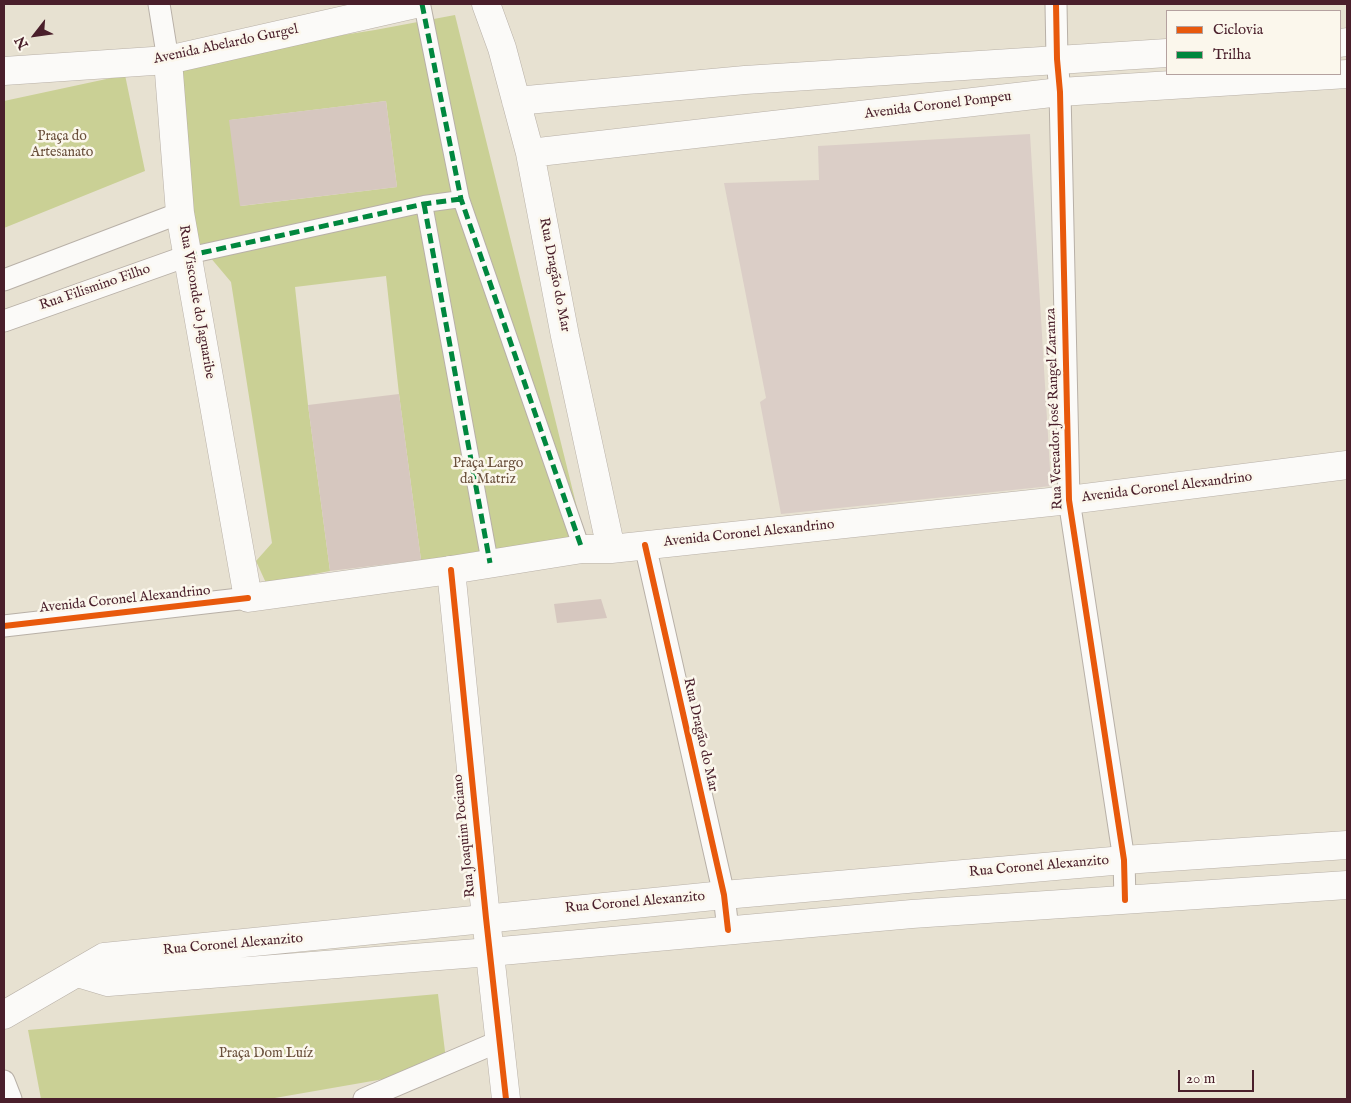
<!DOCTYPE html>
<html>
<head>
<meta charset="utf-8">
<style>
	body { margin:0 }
	#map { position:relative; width:1351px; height:1103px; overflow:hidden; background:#e7e1d1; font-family:"IM FELL English",serif }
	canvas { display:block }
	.frame { position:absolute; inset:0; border:5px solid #4a1f2b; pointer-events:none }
	.legend { position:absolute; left:1166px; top:10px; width:175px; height:65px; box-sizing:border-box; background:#fbf7ec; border:1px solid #b4a19f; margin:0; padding:6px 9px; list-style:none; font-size:15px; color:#4a1f2b }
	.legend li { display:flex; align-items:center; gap:10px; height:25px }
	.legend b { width:25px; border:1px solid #b4a19f }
	.north { position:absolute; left:10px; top:10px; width:50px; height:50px; -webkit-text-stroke:4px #fbf7ec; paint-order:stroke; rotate:240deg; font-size:14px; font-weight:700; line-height:20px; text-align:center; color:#4a1f2b }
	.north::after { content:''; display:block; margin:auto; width:18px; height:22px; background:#4a1f2b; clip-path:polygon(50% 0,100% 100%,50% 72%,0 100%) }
	.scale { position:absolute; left:1178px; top:1070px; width:76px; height:22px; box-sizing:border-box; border:2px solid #4a1f2b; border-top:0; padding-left:6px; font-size:15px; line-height:18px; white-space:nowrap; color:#4a1f2b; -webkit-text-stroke:4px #fbf7ec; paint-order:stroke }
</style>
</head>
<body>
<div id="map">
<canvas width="1351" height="1103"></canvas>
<div class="frame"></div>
<ul class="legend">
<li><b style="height:6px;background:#e8590c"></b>Ciclovia</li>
<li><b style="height:6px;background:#00873e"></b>Trilha</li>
</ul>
<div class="north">N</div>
<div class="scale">20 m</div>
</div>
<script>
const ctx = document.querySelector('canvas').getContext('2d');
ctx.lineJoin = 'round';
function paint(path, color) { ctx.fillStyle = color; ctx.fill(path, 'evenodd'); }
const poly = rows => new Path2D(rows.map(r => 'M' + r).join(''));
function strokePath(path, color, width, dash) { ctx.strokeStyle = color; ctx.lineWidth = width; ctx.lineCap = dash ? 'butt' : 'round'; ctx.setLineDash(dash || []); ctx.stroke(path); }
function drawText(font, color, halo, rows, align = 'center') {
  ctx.font = font + ' "IM FELL English",serif'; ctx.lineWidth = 5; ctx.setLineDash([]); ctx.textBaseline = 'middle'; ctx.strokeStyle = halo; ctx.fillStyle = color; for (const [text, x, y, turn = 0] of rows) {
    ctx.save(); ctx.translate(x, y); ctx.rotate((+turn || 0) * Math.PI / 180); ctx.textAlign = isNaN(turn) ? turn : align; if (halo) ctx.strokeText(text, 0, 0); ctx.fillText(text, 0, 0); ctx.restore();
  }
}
const industrial = poly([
	[1030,134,1051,486,781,514,760,402,766,398,724,183,819,180,818,146]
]);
const green = poly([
	[455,15,585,540,421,560,399,394,386,276,295,287,308,405,330,571,266,583,256,561,272,543,231,282,199,244,174,86,190,59,375,30],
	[386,101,397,187,241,206,230,120],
	[125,75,145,171,4,228,4,101],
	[438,994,447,1068,269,1099,41,1099,28,1030]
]);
const building = poly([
	[386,101,397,187,240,206,229,120],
	[399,394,421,560,330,571,308,405],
	[601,599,607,618,557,623,554,604]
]);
const pedestrian = poly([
	[422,4,461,199,582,549],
	[424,204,490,563],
	[187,256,424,204,461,199]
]);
const minor = poly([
	[159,4,168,60],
	[1056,4,1057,59,1060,92,1069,500,1124,860,1125,900],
	[4,280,180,213],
	[4,321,187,256],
	[645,545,724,895,728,930],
	[4,626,248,598],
	[4,1081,11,1099],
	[364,1099,500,1041]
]);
const tertiary = poly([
	[4,71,168,60],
	[451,570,486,918,506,1099]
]);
const secondary = poly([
	[415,4,168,60,180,213,248,598,451,570,582,549,611,549,1069,500,1347,465],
	[486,4,502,48,530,153,565,336,611,549],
	[1340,43,1347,42],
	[516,101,745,80,1167,53],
	[530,153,1060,92,1347,74],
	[78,973,108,982,490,952,912,914,1347,885],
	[4,1015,104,957,724,895,1124,860,1347,845]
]);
const quiet = poly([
	[422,4,461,199,582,549],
	[424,204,490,563],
	[187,256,424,204,461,199]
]);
const cycleway = poly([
	[1056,4,1057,59,1060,92,1069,500,1124,860,1125,900],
	[645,545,724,895,728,930],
	[451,570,486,918,506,1099],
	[4,626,248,598]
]);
const streetNames = [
	["Avenida Abelardo Gurgel",226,45,-12],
	["Avenida Coronel Pompeu",938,106,-7],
	["Rua Dragão do Mar",554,275,79],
	["Rua Filismino Filho",95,288,-19],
	["Rua Visconde do Jaguaribe",196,302,80],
	["Rua Vereador José Rangel Zaranza",1055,409,-92],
	["Avenida Coronel Alexandrino",1167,488,-7],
	["Avenida Coronel Alexandrino",749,534,-6],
	["Avenida Coronel Alexandrino",125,600,-6],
	["Rua Dragão do Mar",700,735,77],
	["Rua Joaquim Pociano",465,836,-96],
	["Rua Coronel Alexanzito",1039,867,-5],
	["Rua Coronel Alexanzito",635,903,-5],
	["Rua Coronel Alexanzito",233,945,-5]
];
const parkNames = [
	["Praça do",62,137],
	["Artesanato",62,153],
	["Praça Largo",488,464],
	["da Matriz",488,480],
	["Praça Dom Luíz",266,1054]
];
paint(industrial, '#dbcec7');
paint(green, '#cad095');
paint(building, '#d6c7bf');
strokePath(pedestrian, '#b8b0a7', 18);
strokePath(minor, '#b8b0a7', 23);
strokePath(tertiary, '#b8b0a7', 29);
strokePath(secondary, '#b8b0a7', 29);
strokePath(pedestrian, '#fbfaf8', 16);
strokePath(minor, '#fbfaf8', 21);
strokePath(tertiary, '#fbfaf8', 28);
strokePath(secondary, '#fbfaf8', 28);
strokePath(quiet, '#00873e', 5, [10, 5]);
strokePath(cycleway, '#e8590c', 6);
drawText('14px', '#4a1f2b', '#fbf7ec', streetNames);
drawText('14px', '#6a503c', '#fbf7ec', parkNames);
</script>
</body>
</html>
